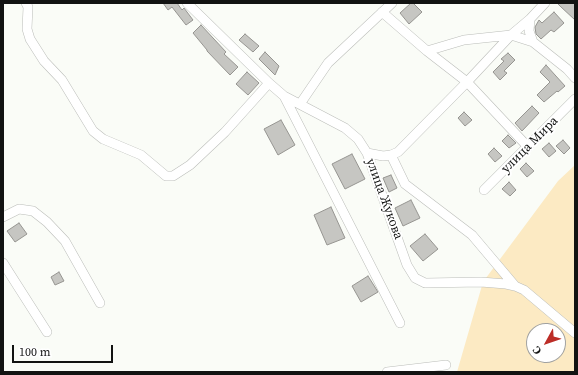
<!DOCTYPE html>
<html>
<head>
<meta charset="utf-8">
<style>
	body { margin:0 }
	#map { position:relative; width:578px; height:375px; overflow:hidden; background:#fafcf7; font-family:"Source Serif 4",serif }
	canvas { display:block }
	.frame { position:absolute; inset:0; border:4px solid #121312; pointer-events:none }
	.north { position:absolute; left:526px; top:323px; width:40px; height:40px; box-sizing:border-box; background:#fff; border:1px solid #a0a1a0; border-radius:50%; rotate:230deg; font-size:11px; font-weight:700; line-height:16px; text-align:center; color:#121312 }
	.north::after { content:''; display:block; margin:auto; width:14px; height:18px; background:#bc2d27; clip-path:polygon(50% 0,100% 100%,50% 72%,0 100%) }
	.scale { position:absolute; left:12px; top:345px; width:101px; height:18px; box-sizing:border-box; border:2px solid #121312; border-top:0; padding-left:5px; font-size:12px; line-height:14px; white-space:nowrap; color:#121312; -webkit-text-stroke:3px #fff; paint-order:stroke }
</style>
</head>
<body>
<div id="map">
<canvas width="578" height="375"></canvas>
<div class="frame"></div>
<div class="north">С</div>
<div class="scale">100 m</div>
</div>
<script>
const ctx = document.querySelector('canvas').getContext('2d');
ctx.lineJoin = 'round';
function paint(path, color) { ctx.fillStyle = color; ctx.fill(path, 'evenodd'); }
const poly = rows => new Path2D(rows.map(r => 'M' + r).join(''));
function strokePath(path, color, width, dash) { ctx.strokeStyle = color; ctx.lineWidth = width; ctx.lineCap = dash ? 'butt' : 'round'; ctx.setLineDash(dash || []); ctx.stroke(path); }
function drawText(font, color, halo, rows, align = 'center') {
  ctx.font = font + ' "Source Serif 4",serif'; ctx.lineWidth = 4; ctx.setLineDash([]); ctx.textBaseline = 'middle'; ctx.strokeStyle = halo; ctx.fillStyle = color; for (const [text, x, y, turn = 0] of rows) {
    ctx.save(); ctx.translate(x, y); ctx.rotate((+turn || 0) * Math.PI / 180); ctx.textAlign = isNaN(turn) ? turn : align; if (halo) ctx.strokeText(text, 0, 0); ctx.fillText(text, 0, 0); ctx.restore();
  }
}
const green = poly([
	[575,165,575,372,457,372,483,282,558,181],
	[534,331,558,331,558,355,534,355]
]);
const building = poly([
	[163,3,177,3,182,10,184,8,193,20,186,25,172,7,168,10,163,3],
	[411,3,413,3,422,12,409,24,400,13,411,3],
	[557,3,575,3,575,20,560,6,557,3],
	[554,12,564,23,554,32,551,30,541,39,536,34,535,27,539,20,542,23,554,12],
	[201,25,226,52,224,54,238,67,230,75,207,51,207,50,193,33,201,25],
	[245,34,259,46,253,52,239,40,245,34],
	[265,52,279,66,275,75,259,59,265,52],
	[508,53,515,60,504,71,507,73,500,80,493,72,504,61,501,59,508,53],
	[546,65,565,86,558,92,557,91,544,102,537,95,550,82,540,72,546,65],
	[247,72,259,83,248,95,236,84,247,72],
	[532,106,539,113,522,131,515,123,532,106],
	[464,112,472,120,465,126,458,118,464,112],
	[281,120,295,145,278,155,264,129,281,120],
	[508,135,516,143,509,148,502,141,508,135],
	[563,140,570,148,564,154,556,146,563,140],
	[549,143,556,151,549,157,542,149,549,143],
	[494,148,502,156,495,162,488,154,494,148],
	[352,154,365,179,345,189,332,164,352,154],
	[526,163,534,171,527,177,520,169,526,163],
	[391,175,397,188,389,192,383,178,391,175],
	[509,182,516,190,510,196,502,189,509,182],
	[411,200,420,218,403,226,395,208,411,200],
	[331,207,345,238,327,245,314,215,331,207],
	[19,223,27,234,15,242,7,231,19,223],
	[425,234,438,249,423,261,410,246,425,234],
	[59,272,64,281,55,285,51,277,59,272],
	[368,276,378,292,361,302,352,286,368,276]
]);
const minor = poly([
	[26,3,28,7,27,29,30,39,44,61,62,80,93,131,103,139,141,155,166,176,173,176,190,165,225,132,269,83],
	[187,3,269,83,284,96,345,128,358,139,367,153,407,265,415,278,425,283,481,282,506,284,515,286,524,290,575,333],
	[382,12,427,51,467,82,528,147],
	[530,19,529,31,533,42],
	[427,51,464,40,511,35,530,19,545,3],
	[284,96,400,323],
	[300,104,328,63,392,3],
	[367,153,383,156,391,155,398,152,467,82,511,35,533,42,567,69,575,78],
	[391,155,405,184,472,235,515,286],
	[484,190,575,99],
	[3,217,19,209,33,211,47,222,65,241,100,303],
	[3,263,47,332],
	[387,372,446,365]
]);
const streetNames = [
	["улица Мира",530,145,-45],
	["улица Жукова",384,199,70]
];
paint(green, '#fceac3');
paint(building, '#c6c6c2');
strokePath(building, '#969591', 1);
strokePath(minor, '#bbbdb9', 10);
strokePath(minor, '#fff', 9);
drawText('13px', '#121312', '#fff', streetNames);
</script>
</body>
</html>
